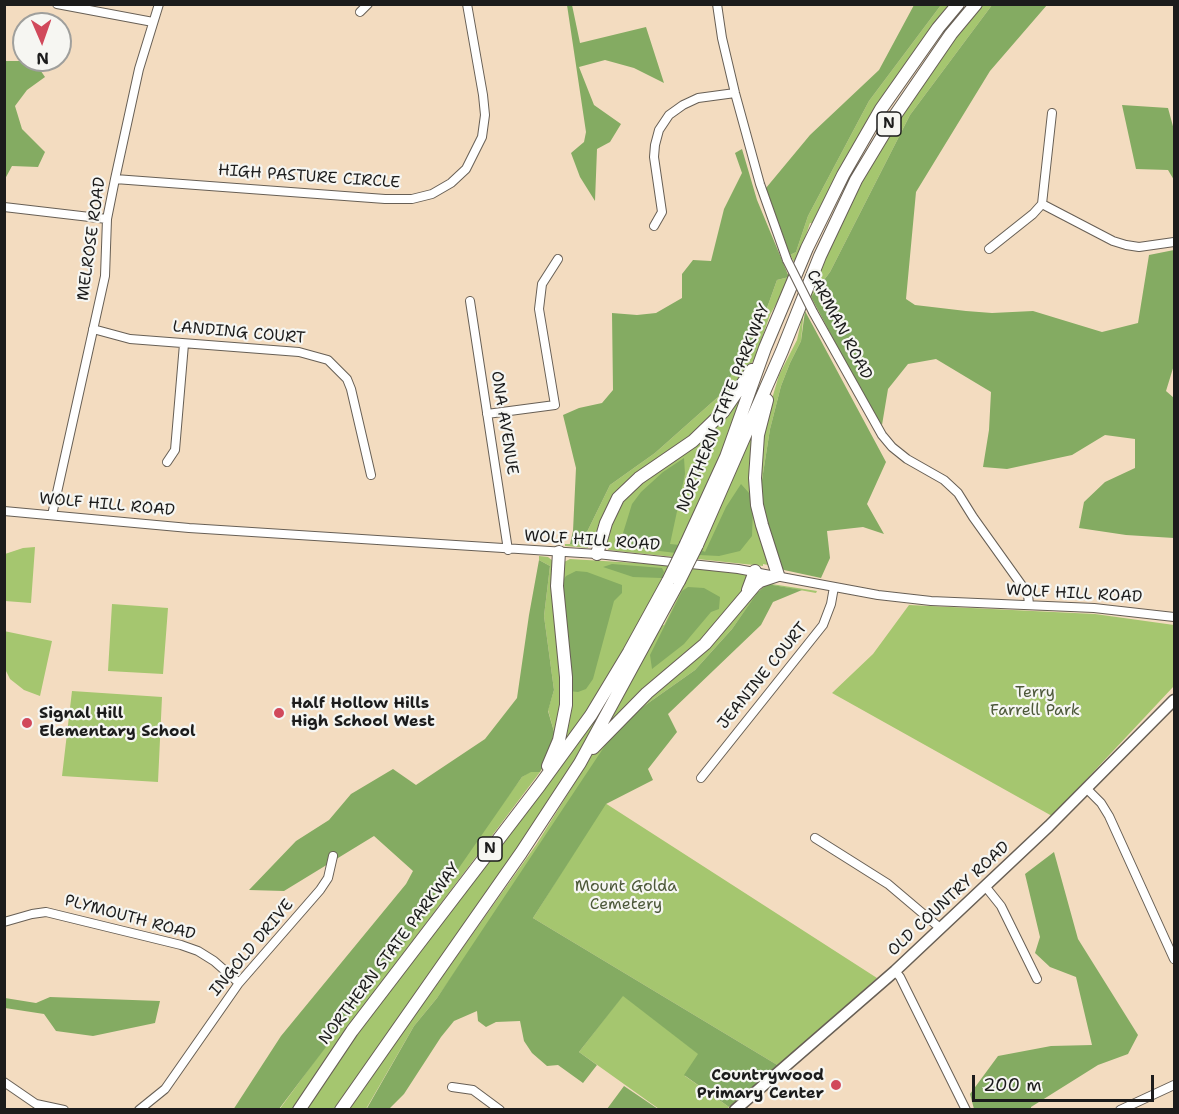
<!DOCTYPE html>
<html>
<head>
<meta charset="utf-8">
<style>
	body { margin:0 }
	#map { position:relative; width:1179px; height:1114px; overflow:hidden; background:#f3dcc0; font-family:"Shantell Sans",sans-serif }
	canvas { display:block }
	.frame { position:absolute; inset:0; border:6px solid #1c1c1c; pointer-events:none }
	.north { position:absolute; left:12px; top:12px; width:60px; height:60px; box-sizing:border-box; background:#f6f6f2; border:2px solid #9f9f9c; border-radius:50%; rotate:178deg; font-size:16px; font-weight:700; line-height:24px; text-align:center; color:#1c1c1c }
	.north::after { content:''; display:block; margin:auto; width:21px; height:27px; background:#d1495b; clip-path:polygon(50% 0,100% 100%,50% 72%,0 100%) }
	.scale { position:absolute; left:972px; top:1075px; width:182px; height:27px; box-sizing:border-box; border:3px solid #1c1c1c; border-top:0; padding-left:8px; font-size:18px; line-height:21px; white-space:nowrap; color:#1c1c1c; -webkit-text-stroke:4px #f6f6f2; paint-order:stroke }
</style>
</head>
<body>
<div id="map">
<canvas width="1179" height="1114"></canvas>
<div class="frame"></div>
<div class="north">N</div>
<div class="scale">200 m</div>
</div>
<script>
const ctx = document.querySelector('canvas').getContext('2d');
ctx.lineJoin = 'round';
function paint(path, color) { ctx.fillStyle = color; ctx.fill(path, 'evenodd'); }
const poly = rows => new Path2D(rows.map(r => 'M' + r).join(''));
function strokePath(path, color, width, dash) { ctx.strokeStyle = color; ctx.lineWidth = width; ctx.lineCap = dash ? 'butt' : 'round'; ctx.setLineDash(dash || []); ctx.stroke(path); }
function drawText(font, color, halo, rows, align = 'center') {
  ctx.font = font + ' "Shantell Sans",sans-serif'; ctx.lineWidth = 4.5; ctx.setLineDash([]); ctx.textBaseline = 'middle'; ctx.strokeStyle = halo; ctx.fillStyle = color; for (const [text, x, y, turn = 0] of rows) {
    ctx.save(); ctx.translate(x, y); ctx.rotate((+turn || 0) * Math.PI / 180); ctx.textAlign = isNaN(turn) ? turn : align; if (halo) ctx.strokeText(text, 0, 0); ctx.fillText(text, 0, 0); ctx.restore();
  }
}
const green = poly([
	[941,5,953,5,815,224,810,223,796,265,790,255,796,252,808,216,869,101],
	[983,5,992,5,910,115,830,272,811,297,809,292,859,185,915,94,961,29],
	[789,277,790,279,770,315,755,358,729,397,694,435,616,493,604,512,594,544,592,542,588,545,588,548,565,546,565,544,578,544,586,534,610,485,655,453,718,397,758,333,777,280],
	[804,309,801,341,790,363,781,386,770,429,759,499,761,436,779,375,797,340],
	[746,388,706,492,674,557,608,550,609,547,605,544,607,530,627,493],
	[754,429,752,457,770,563,768,565,763,564,763,566,697,559],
	[35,547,31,603,5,601,5,554,23,548],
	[539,556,548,557,553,561,564,699,555,735,548,710,554,690,544,616,550,566,539,560],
	[570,559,671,565,618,664,558,756,564,732,559,587,564,562],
	[694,565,748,574,750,577,736,603,708,638,606,728,660,626,664,625],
	[765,583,817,591,816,593,767,584,761,588,732,629,695,670,637,711,437,998,414,1026,366,1109,347,1110,536,845,592,755,619,725],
	[112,604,168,608,163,674,108,671],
	[909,605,1095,614,1174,625,1174,686,1052,816,832,693,873,654],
	[4,631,52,641,40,696,24,690,10,679,5,669],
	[632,657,598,724,550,802,404,1013,334,1109,303,1110,346,1042,538,796,593,723],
	[72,691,162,697,158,782,62,776],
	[531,771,540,772,365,1004,294,1109,279,1110,522,777],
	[605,803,877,978,779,1066,533,918],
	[623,995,699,1054,685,1076,729,1107,726,1110,659,1109,579,1052]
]);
const forest = poly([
	[567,5,572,5,580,43,646,27,664,83,634,68,605,60,579,67,594,105,621,124,610,142,597,149,595,201,580,177,571,153,584,142,586,132],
	[914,5,941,5,869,101,808,216,796,252,790,255,766,188,810,135,879,70],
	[992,5,1047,5,990,71,916,192,906,299,915,305,966,311,992,313,1033,311,1102,332,1138,323,1149,255,1174,250,1174,365,1166,391,1174,398,1174,538,1126,535,1079,528,1084,502,1105,482,1135,468,1135,439,1105,435,1072,455,1007,469,983,467,989,430,991,392,936,359,908,364,888,389,882,425,870,408,811,297,830,272,910,115],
	[5,61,34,61,45,77,27,90,15,106,22,129,45,152,38,167,12,166,5,179],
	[1122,105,1168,108,1174,130,1174,180,1168,170,1136,169],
	[742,149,757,200,789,277,777,280,758,333,718,397,655,453,610,485,586,534,578,544,570,544,573,531,576,468,563,415,579,408,602,403,613,390,612,313,637,315,656,313,682,298,682,274,693,260,711,261,724,209,742,173,735,153],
	[805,311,886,462,867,504,884,534,863,527,827,531,830,558,821,578,784,570,779,566,759,499,770,429,781,386,790,363,801,341],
	[684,458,685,474,670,544,680,545,676,553,619,546,632,504,641,492,663,472],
	[741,484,749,493,753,507,752,536,740,551,719,556,699,555,701,550,705,552,726,507],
	[539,560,550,566,544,616,554,690,548,711,555,735,549,756,540,772,531,772,522,777,429,911,279,1109,233,1110,281,1036,406,884,413,871,374,836,284,891,249,890,296,841,329,820,351,794,393,769,416,785,485,739,517,698,529,615],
	[612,564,662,568,664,572,662,578,633,577,603,567],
	[576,571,587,572,622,585,622,593,614,601,593,679,586,689,578,692,569,691,559,587,566,576],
	[767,584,802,590,773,602,761,625,668,714,677,732,648,769,653,780,606,804,533,918,779,1066,729,1107,684,1075,698,1054,623,996,579,1052,597,1065,583,1083,558,1065,547,1066,532,1053,524,1041,520,1021,496,1022,486,1027,478,1021,477,1011,454,1021,441,1037,404,1094,389,1109,366,1110,414,1026,437,998,612,735,637,711,695,670,732,629,757,593],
	[688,587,704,588,720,597,719,609,711,612,684,644,652,669,650,655,682,591],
	[1054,852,1078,939,1138,1035,1128,1054,1098,1065,1031,1107,1031,1109,974,1109,970,1094,998,1056,1051,1046,1092,1045,1076,977,1050,967,1035,953,1040,937,1025,874],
	[50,997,160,1001,155,1023,93,1036,56,1031,44,1014,5,1008,5,998,36,1003],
	[624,1086,658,1109,607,1109]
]);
const minor = poly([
	[57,4,153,22],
	[717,4,722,38,735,93,760,184,787,260],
	[360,12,368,4],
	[115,179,385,199,412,199,432,194,451,183,466,169,482,137,485,115,483,95,467,4],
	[1042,204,1113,241,1126,245,1139,247,1174,242],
	[4,207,107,219],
	[654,226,662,212,654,157,655,145,659,130,669,115,683,105,698,98,735,93],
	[989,249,1033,214,1042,204,1052,113],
	[470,301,508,550],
	[813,312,882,435,892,447,907,459,944,480,958,493,973,517,1028,594,1029,605],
	[93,329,130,339,299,352,328,360,347,379,351,389,371,475],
	[487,414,555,405,539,309,542,284,558,259],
	[167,462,175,450,184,344],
	[4,511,189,528,597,554,738,569,878,595,931,601,1094,608,1174,617],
	[52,515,105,276,107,219,115,179,139,69,159,4],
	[701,778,823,625,831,604,834,587],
	[1087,789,1101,803,1109,816,1174,959],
	[815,838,888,884,940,928],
	[985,886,1001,906,1037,979],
	[4,922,32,914,46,912,181,945,198,951,214,961,239,983],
	[895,971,900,977,966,1110],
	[4,1082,36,1104,64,1110],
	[452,1087,473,1090,500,1110],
	[139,1110,165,1089,239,983,320,890,328,878,333,856],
	[1120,1110,1174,1085]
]);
const major = poly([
	[735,1110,895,971,1049,826,1174,700]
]);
const highway = poly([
	[686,544,726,457,765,348,807,248,843,175,881,109,938,28,958,4],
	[697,545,782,351,820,256,856,180,894,117,951,34,976,4],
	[597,554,606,523,618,498,639,478,693,441,723,412,752,370],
	[748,590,755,571],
	[593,748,647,693,705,644,755,585,760,581,778,575,762,525,757,505,755,478,758,435,767,400],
	[548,766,559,740,566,705,566,677,557,586,559,552],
	[299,1110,352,1031,540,785,591,715,629,652,668,581],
	[341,1110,521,853,580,763,679,581]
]);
const minorBridge = poly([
	[787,260,813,312]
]);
const highwayBridge = poly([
	[668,581,686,544],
	[679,581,697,545]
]);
const markers = [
	[279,713,6,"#d1495b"],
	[27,723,6,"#d1495b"],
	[836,1085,6,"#d1495b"]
];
const shields = [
	[889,124,24],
	[490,849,24]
];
const shieldNames = [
	["N",889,124],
	["N",490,849]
];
const streetNames = [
	["HIGH PASTURE CIRCLE",309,177,4],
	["MELROSE ROAD",92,239,-82],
	["CARMAN ROAD",839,325,62],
	["LANDING COURT",239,333,5],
	["NORTHERN STATE PARKWAY",724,408,-68],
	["ONA AVENUE",504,423,81],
	["WOLF HILL ROAD",107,505,5],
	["WOLF HILL ROAD",592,541,4],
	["WOLF HILL ROAD",1074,594,3],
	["JEANINE COURT",763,676,-51],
	["OLD COUNTRY ROAD",949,899,-43],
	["PLYMOUTH ROAD",130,918,15],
	["INGOLD DRIVE",252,948,-50],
	["NORTHERN STATE PARKWAY",390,954,-53]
];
const parkNames = [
	["Terry",1035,693],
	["Farrell Park",1035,711],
	["Mount Golda",626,887],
	["Cemetery",626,905]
];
const poiNames = [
	["Half Hollow Hills",291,704],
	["High School West",291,722],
	["Signal Hill",39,714],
	["Elementary School",39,732],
	["Countrywood",824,1076,"right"],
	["Primary Center",824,1094,"right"]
];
paint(green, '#a5c66f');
paint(forest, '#84ab62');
strokePath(minor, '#675f55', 10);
strokePath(major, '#675f55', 13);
strokePath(highway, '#675f55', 14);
strokePath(minor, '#fff', 8);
strokePath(major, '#fff', 10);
strokePath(highway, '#fff', 12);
strokePath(minorBridge, '#675f55', 10, []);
strokePath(highwayBridge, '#675f55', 14, []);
strokePath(minorBridge, '#fff', 8);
strokePath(highwayBridge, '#fff', 12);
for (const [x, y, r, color] of markers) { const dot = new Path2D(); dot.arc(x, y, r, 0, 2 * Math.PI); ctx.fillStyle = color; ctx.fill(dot); strokePath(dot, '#f6f6f2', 2); }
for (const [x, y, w] of shields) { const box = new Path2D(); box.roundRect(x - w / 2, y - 12, w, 24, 4.5); ctx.fillStyle = '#f6f6f2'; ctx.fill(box); strokePath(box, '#1c1c1c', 1.5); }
drawText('bold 15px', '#1c1c1c', null, shieldNames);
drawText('16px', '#1c1c1c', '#f6f6f2', streetNames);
drawText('16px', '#4c5839', '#f6f6f2', parkNames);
drawText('bold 16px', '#1c1c1c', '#f6f6f2', poiNames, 'left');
</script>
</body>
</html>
